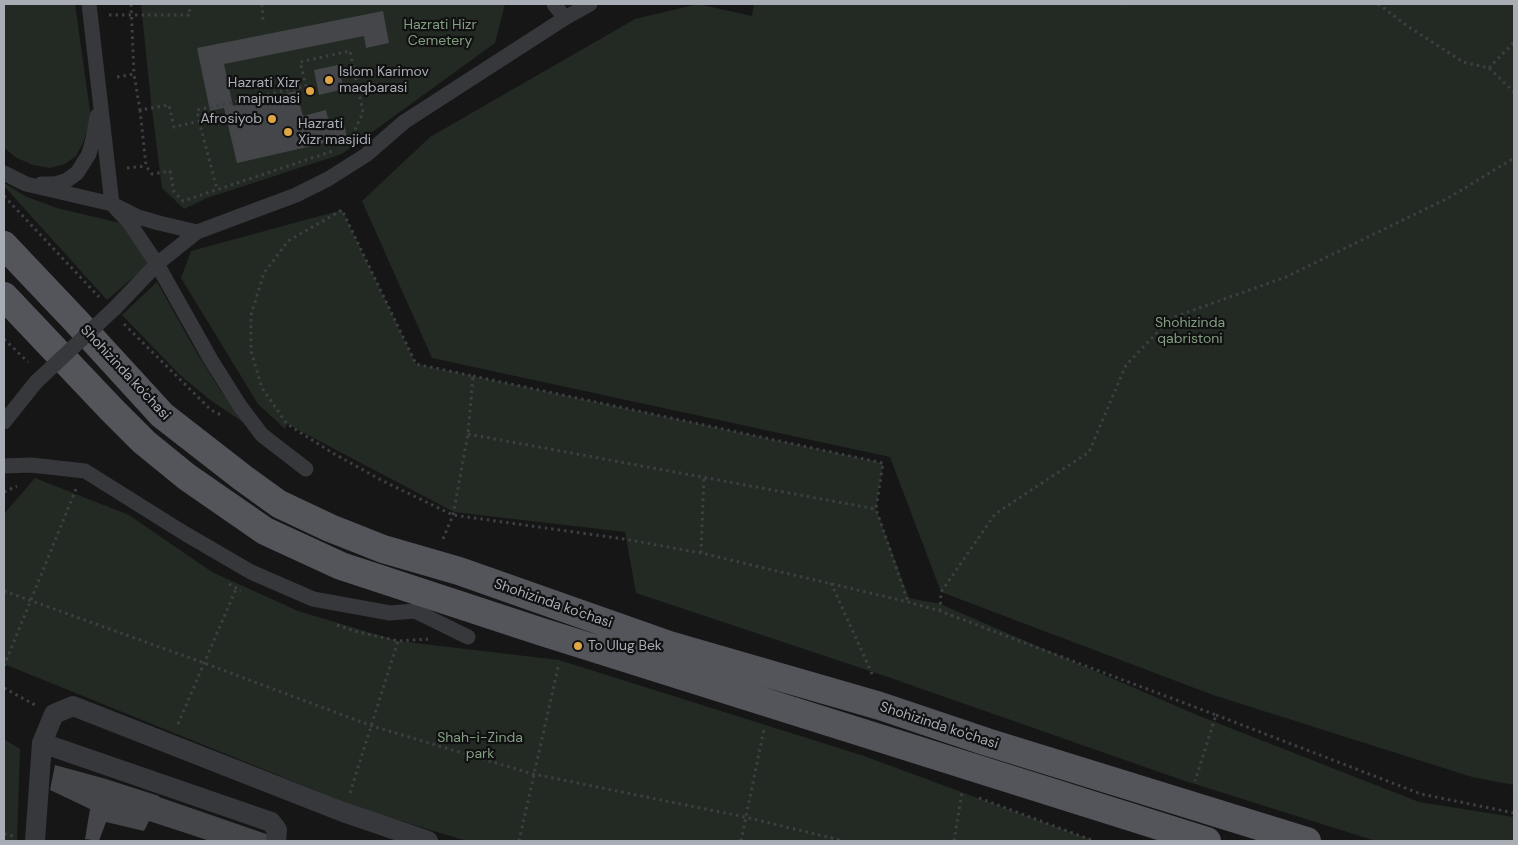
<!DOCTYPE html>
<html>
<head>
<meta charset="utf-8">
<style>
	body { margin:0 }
	#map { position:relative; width:1518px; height:845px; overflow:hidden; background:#161617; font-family:"DM Sans",sans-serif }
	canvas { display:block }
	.frame { position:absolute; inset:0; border:5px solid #a9aeb6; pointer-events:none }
</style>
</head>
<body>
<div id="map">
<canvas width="1518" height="845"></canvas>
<div class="frame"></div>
</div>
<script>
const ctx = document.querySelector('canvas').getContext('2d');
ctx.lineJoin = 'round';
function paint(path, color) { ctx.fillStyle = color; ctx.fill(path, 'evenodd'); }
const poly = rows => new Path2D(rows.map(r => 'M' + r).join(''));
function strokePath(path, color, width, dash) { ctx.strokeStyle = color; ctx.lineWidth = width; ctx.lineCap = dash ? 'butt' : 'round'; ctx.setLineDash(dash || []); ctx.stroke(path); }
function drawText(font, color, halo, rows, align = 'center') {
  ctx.font = font + ' "DM Sans",sans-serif'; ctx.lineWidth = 4.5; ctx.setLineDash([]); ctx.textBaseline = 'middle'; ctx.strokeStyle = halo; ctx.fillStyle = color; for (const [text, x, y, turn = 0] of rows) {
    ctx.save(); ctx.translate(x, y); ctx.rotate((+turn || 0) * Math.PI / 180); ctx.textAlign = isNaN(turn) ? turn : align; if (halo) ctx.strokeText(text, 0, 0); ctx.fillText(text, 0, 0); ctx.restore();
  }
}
const green = poly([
	[4,4,75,4,90,111,88,127,83,143,76,156,65,164,50,168,33,165,17,158,4,148],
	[141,4,505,4,495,43,342,154,207,198,184,209,162,188,151,102],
	[698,4,752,16,754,4,1514,4,1514,785,1472,777,1213,695,941,592,890,457,432,358,362,201,430,137,635,19],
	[4,183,27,197,57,208,120,223,149,264,107,300,4,186],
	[342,210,416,364,883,463,876,509,909,598,940,604,1197,715,1419,802,1514,817,1514,841,1376,841,1182,780,885,676,636,593,625,532,454,512,287,424,285,429,258,404,181,278,191,251],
	[157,282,197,353,219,388,244,423,209,399,179,374,122,315],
	[35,478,129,515,212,572,298,611,398,641,559,660,864,756,1094,841,467,841,364,810,4,664,4,514],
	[4,739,20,749,17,841,4,841]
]);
const building = poly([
	[383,11,389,43,366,48,364,36,224,64,233,106,296,91,303,116,326,110,330,127,344,124,347,138,237,163,224,108,210,111,197,48],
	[338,65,344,89,319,95,314,70],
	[55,765,106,779,159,796,159,797,272,836,270,841,210,841,149,821,144,831,106,822,99,841,85,839,90,809,50,790]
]);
const path = poly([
	[131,4,134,74],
	[262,4,263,20],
	[1124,4,1130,4],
	[1378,4,1409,27,1463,62,1489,68,1514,92],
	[109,15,190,15,189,4],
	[1489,68,1514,42],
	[117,77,134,74,140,110,169,105,174,127,199,121,197,110,306,86,300,62,350,51,363,112,354,132,346,144],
	[140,110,146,166,152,174,170,171,174,192,183,201,333,151],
	[199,121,217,189],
	[127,168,146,166],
	[4,196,99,297],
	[124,324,211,410,223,416],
	[4,339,28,362],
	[473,376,883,463,876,509,908,602],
	[468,434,876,509],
	[4,492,17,486],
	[443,539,453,515,468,434,473,376,416,364,342,210,288,241,264,273,251,315,251,351,262,388,287,424,331,452,381,480,453,515,624,539,701,553,908,602,940,611,1216,715,1195,781],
	[701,553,704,476],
	[831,583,874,678],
	[229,584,241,591],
	[4,591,204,663,372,726,533,774,745,817,844,841],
	[940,611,941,592,995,514,1089,452,1126,365,1171,318,1286,277,1450,197,1514,158],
	[337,625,354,631,398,641,428,639],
	[4,666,76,489],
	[4,688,35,705],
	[1216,715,1421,794,1514,813],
	[178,724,236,589],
	[350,793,398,641],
	[979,798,1094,841],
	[4,834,13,836],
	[519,841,559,663],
	[741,841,764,729],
	[954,841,962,792]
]);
const pedestrian = poly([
	[89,4,112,204,128,221,157,264,211,360,240,406,262,435,306,469],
	[554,4,565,18],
	[4,173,26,184,112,204,138,217,159,223,197,232],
	[41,184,55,184,67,180,77,173,89,154,93,139,97,116],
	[115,308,157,264,197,232,296,195,328,179,366,155,404,122,565,18,590,4],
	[4,422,36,382],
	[4,466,31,465,85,471,184,533,251,572,313,599,390,613,415,611,468,637]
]);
const minor = poly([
	[42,743,271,822,277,830,276,841],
	[35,841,42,743,54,714,73,706,343,812,428,841]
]);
const primary = poly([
	[4,245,75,320,162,415,243,478,279,504,330,528,383,549,459,571,669,645,880,706,987,742,1307,841],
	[4,296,111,409,144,442,187,477,265,531,341,566,539,631,1207,841]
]);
const pedestrianBridge = poly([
	[36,382,115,308]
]);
const markers = [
	[329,80,5,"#e0a545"],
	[310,91,5,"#e0a545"],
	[272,119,5,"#e0a545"],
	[288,132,5,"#e0a545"],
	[578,646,5,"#e0a545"]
];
const parkNames = [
	["Hazrati Hizr",440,25],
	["Cemetery",440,41],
	["Shohizinda",1190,323],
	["qabristoni",1190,339],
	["Shah-i-Zinda",480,738],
	["park",480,754]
];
const poiNames = [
	["Islom Karimov",339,72],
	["maqbarasi",339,88],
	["Hazrati Xizr",300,83,"right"],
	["majmuasi",300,99,"right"],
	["Afrosiyob",262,119,"right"],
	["Hazrati",298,124],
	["Xizr masjidi",298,140],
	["To Ulug Bek",588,646]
];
const streetNames = [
	["Shohizinda ko'chasi",125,373,47],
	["Shohizinda ko'chasi",553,604,19],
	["Shohizinda ko'chasi",939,726,18]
];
paint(green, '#222a23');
paint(building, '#45464a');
strokePath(path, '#3d3f43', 3, [2.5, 4]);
strokePath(pedestrian, '#37383c', 15);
strokePath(minor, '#37383c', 20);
strokePath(primary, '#53555b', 28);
strokePath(pedestrianBridge, '#37383c', 15);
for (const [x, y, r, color] of markers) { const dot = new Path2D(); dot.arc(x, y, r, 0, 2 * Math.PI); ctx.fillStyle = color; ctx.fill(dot); strokePath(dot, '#111112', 2); }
drawText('14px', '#829f82', '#111112', parkNames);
drawText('14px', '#a9aeb6', '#111112', poiNames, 'left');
drawText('14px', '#a9aeb6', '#111112', streetNames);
</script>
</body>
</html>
